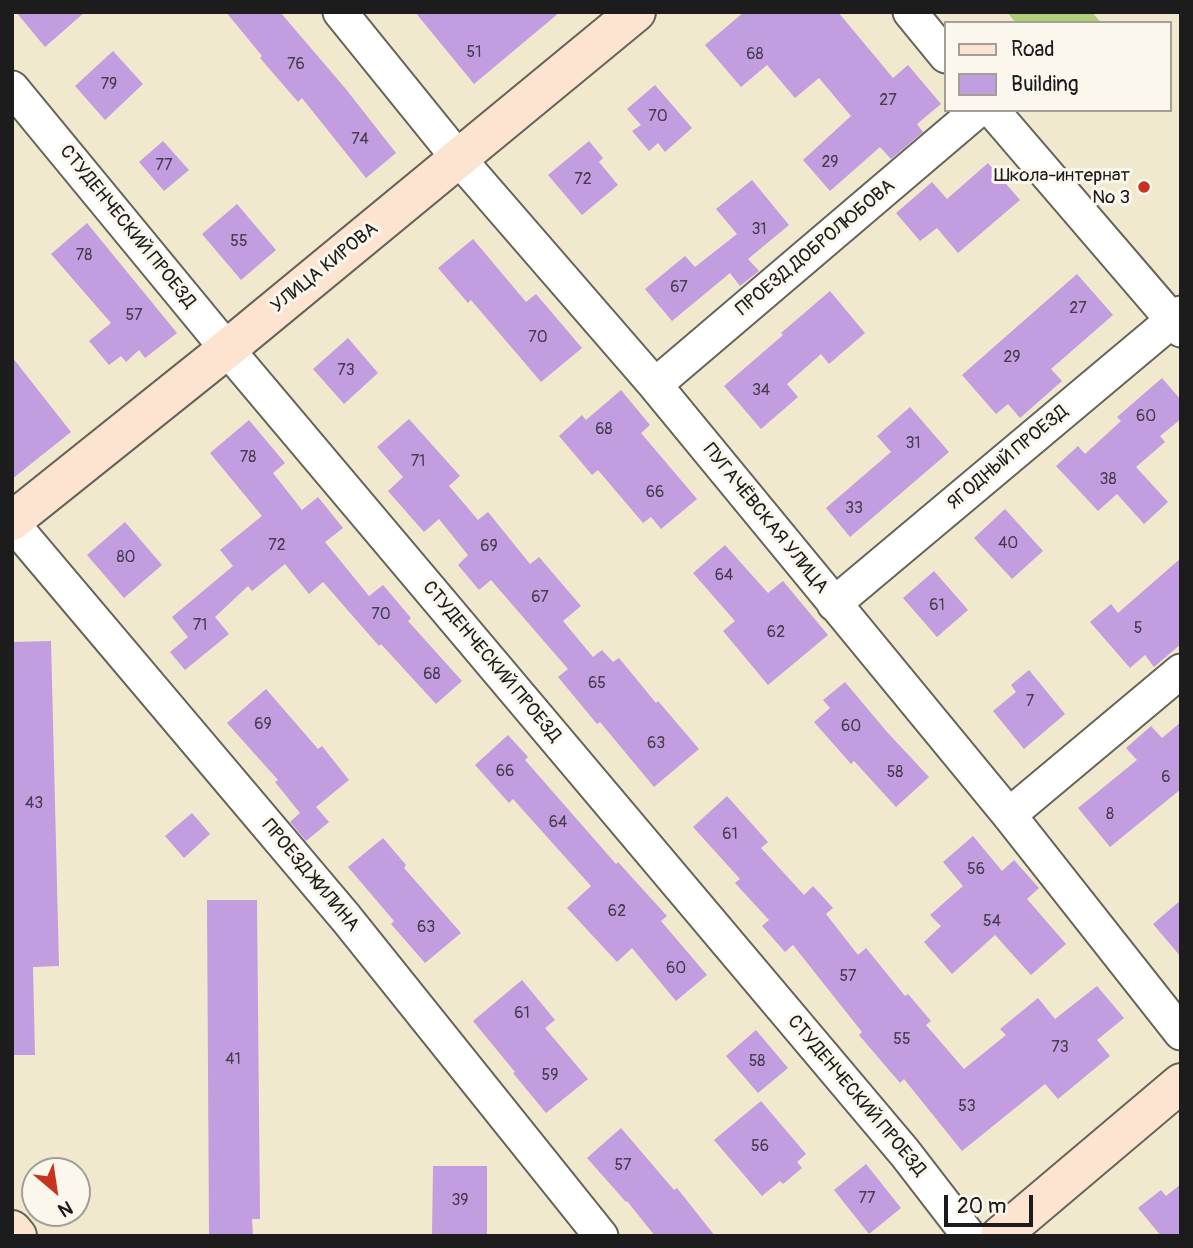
<!DOCTYPE html>
<html>
<head>
<meta charset="utf-8">
<style>
	body { margin:0 }
	#map { position:relative; width:1193px; height:1248px; overflow:hidden; background:#f0e9ce; font-family:Pangolin,sans-serif }
	canvas { display:block }
	.frame { position:absolute; inset:0; border:14px solid #1c1c1c; pointer-events:none }
	.legend { position:absolute; left:944px; top:21px; width:228px; height:91px; box-sizing:border-box; background:#fbf7ec; border:2px solid #a29f99; margin:0; padding:9px 12px; list-style:none; font-size:21px; color:#1c1c1c }
	.legend li { display:flex; align-items:center; gap:14px; height:35px }
	.legend b { width:35px; border:2px solid #a29f99 }
	.north { position:absolute; left:21px; top:1157px; width:70px; height:70px; box-sizing:border-box; background:#fbf7ec; border:2px solid #a29f99; border-radius:50%; rotate:151deg; font-size:19px; font-weight:700; line-height:28px; text-align:center; color:#1c1c1c }
	.north::after { content:''; display:block; margin:auto; width:24px; height:32px; background:#c8321e; clip-path:polygon(50% 0,100% 100%,50% 72%,0 100%) }
	.scale { position:absolute; left:944px; top:1195px; width:89px; height:32px; box-sizing:border-box; border:4px solid #1c1c1c; border-top:0; padding-left:9px; font-size:21px; line-height:24px; white-space:nowrap; color:#1c1c1c; -webkit-text-stroke:5px #fbf7ec; paint-order:stroke }
</style>
</head>
<body>
<div id="map">
<canvas width="1193" height="1248"></canvas>
<div class="frame"></div>
<ul class="legend">
<li><b style="height:9px;background:#fde4d0"></b>Road</li>
<li><b style="height:19px;background:#c29de0"></b>Building</li>
</ul>
<div class="north">N</div>
<div class="scale">20 m</div>
</div>
<script>
const ctx = document.querySelector('canvas').getContext('2d');
ctx.lineJoin = 'round';
function paint(path, color) { ctx.fillStyle = color; ctx.fill(path, 'evenodd'); }
const poly = rows => new Path2D(rows.map(r => 'M' + r).join(''));
function strokePath(path, color, width, dash) { ctx.strokeStyle = color; ctx.lineWidth = width; ctx.lineCap = dash ? 'butt' : 'round'; ctx.setLineDash(dash || []); ctx.stroke(path); }
function drawText(font, color, halo, rows, align = 'center') {
  ctx.font = font + ' Pangolin,sans-serif'; ctx.lineWidth = 6; ctx.setLineDash([]); ctx.textBaseline = 'middle'; ctx.strokeStyle = halo; ctx.fillStyle = color; for (const [text, x, y, turn = 0] of rows) {
    ctx.save(); ctx.translate(x, y); ctx.rotate((+turn || 0) * Math.PI / 180); ctx.textAlign = isNaN(turn) ? turn : align; if (halo) ctx.strokeText(text, 0, 0); ctx.fillText(text, 0, 0); ctx.restore();
  }
}
const green = poly([
	[1007,12,1092,12,1101,23,1016,23]
]);
const building = poly([
	[16,12,85,12,45,47],
	[226,12,280,12,345,88,396,153,366,178,302,98,298,102,260,58,262,56],
	[415,12,560,12,474,84],
	[744,12,838,12,893,78,908,65,941,104,917,124,923,132,891,159,880,147,830,191,803,160,851,116,819,78,795,98,767,65,741,87,705,45],
	[113,51,143,84,105,120,75,86],
	[655,85,692,128,665,152,658,143,649,151,632,131,641,125,627,109],
	[163,141,189,170,164,191,139,162],
	[589,141,603,158,599,162,618,185,582,215,548,175],
	[988,163,1020,200,958,253,937,228,920,241,896,213,932,182,947,199],
	[752,180,789,225,748,259,759,271,740,286,730,273,672,321,645,289,685,256,695,267,737,234,716,209],
	[237,204,276,250,241,280,202,234],
	[87,223,177,333,145,358,139,350,126,362,121,356,109,365,89,341,111,323,51,254],
	[473,239,526,302,536,294,582,348,541,382,471,300,468,303,438,268],
	[1077,274,1113,315,1051,369,1062,381,1020,418,1008,404,996,414,962,375],
	[830,291,865,333,829,364,821,354,787,384,798,397,761,429,724,386,783,335,781,333],
	[348,338,378,373,344,404,313,369],
	[12,357,71,432,12,479],
	[1162,378,1181,400,1181,419,1160,436,1165,442,1136,467,1168,502,1144,524,1117,494,1098,511,1056,466,1078,446,1085,454,1121,421,1117,417],
	[621,390,650,425,641,433,697,499,661,529,651,517,643,523,598,470,592,475,559,436,582,415,586,420],
	[910,407,949,452,850,537,826,508,891,452,877,436],
	[409,419,460,476,449,486,478,520,488,512,530,564,539,557,581,606,563,621,593,657,602,650,613,662,619,658,656,703,658,701,699,749,654,787,600,722,597,724,558,677,568,669,491,580,479,590,458,565,468,555,439,519,424,532,388,491,403,477,377,447],
	[249,420,285,463,273,473,302,510,318,497,343,528,325,542,369,596,383,585,411,618,408,621,462,681,436,704,381,644,379,646,323,582,309,594,285,564,252,591,248,586,215,617,229,634,185,670,170,652,188,637,172,617,233,566,220,550,262,516,210,453],
	[1005,509,1043,551,1012,579,974,538],
	[125,522,162,565,124,598,87,555],
	[725,545,768,593,783,581,828,635,768,685,723,631,735,621,693,573],
	[1181,558,1181,644,1154,667,1145,655,1130,668,1090,622,1111,604,1118,613],
	[934,571,968,610,937,637,903,598],
	[51,641,59,966,33,967,35,1055,12,1055,12,642],
	[1029,670,1065,714,1024,749,993,711,1016,692,1011,685],
	[845,682,887,732,929,777,896,807,854,761,851,764,814,722,830,708,823,700],
	[266,689,318,749,322,746,349,780,316,807,329,822,306,841,290,822,300,813,275,782,278,780,227,723],
	[1181,722,1181,789,1110,847,1078,808,1137,760,1126,748,1151,726,1162,738],
	[508,735,528,757,525,760,616,864,618,862,667,916,661,921,707,975,676,1001,632,948,617,962,567,908,591,886,513,799,509,803,475,765],
	[727,796,768,842,761,848,804,895,813,886,833,908,826,914,858,955,866,948,905,996,908,994,931,1021,926,1025,964,1069,1006,1035,1000,1029,1038,998,1055,1019,1097,986,1124,1018,1097,1040,1110,1056,1058,1099,1045,1084,962,1151,904,1079,900,1083,859,1035,862,1032,793,945,785,952,762,926,769,920,735,883,740,879,693,827],
	[192,813,210,834,184,858,165,836],
	[973,836,1002,871,1014,860,1039,888,1027,899,1066,944,1031,975,995,935,952,974,924,942,941,926,930,915,963,886,943,862],
	[383,838,406,865,404,868,461,933,425,963,391,924,394,921,348,867],
	[207,900,257,900,260,1219,252,1219,253,1236,209,1236],
	[1181,900,1181,957,1153,924],
	[522,980,555,1020,545,1028,588,1079,546,1113,513,1073,515,1072,473,1021],
	[756,1030,788,1068,758,1093,726,1056],
	[761,1101,806,1154,797,1162,802,1168,783,1184,780,1181,762,1196,714,1140],
	[621,1128,674,1190,677,1188,715,1236,655,1236,627,1201,626,1202,587,1158],
	[866,1164,901,1208,869,1234,834,1190],
	[433,1166,487,1166,487,1236,432,1236],
	[1181,1184,1181,1236,1161,1236,1138,1208,1161,1190,1166,1196]
]);
const street = poly([
	[340,12,459,159,655,385,1009,815,1181,1033],
	[910,12,946,56],
	[12,88,227,349,905,1153,969,1236],
	[992,110,1181,330],
	[655,385,978,110],
	[12,523,346,918,601,1236],
	[834,604,1181,313],
	[1009,815,1181,671]
]);
const secondary = poly([
	[12,521,227,349,636,12],
	[12,1230,17,1236],
	[1000,1236,1181,1083]
]);
const markers = [
	[1144,187,7,"#c8321e"]
];
const numberNames = [
	["51",474,53],
	["68",755,55],
	["76",296,65],
	["79",109,85],
	["27",888,101],
	["70",658,117],
	["74",360,140],
	["29",830,163],
	["77",164,166],
	["72",583,180],
	["31",759,230],
	["55",239,242],
	["78",84,256],
	["67",679,288],
	["27",1078,309],
	["57",134,316],
	["70",538,338],
	["29",1012,358],
	["73",346,371],
	["34",761,391],
	["60",1146,417],
	["68",604,430],
	["31",913,444],
	["78",248,458],
	["71",418,462],
	["38",1108,480],
	["66",655,493],
	["33",854,509],
	["40",1008,544],
	["72",277,546],
	["69",489,547],
	["80",126,558],
	["64",724,576],
	["67",540,598],
	["61",937,606],
	["70",381,615],
	["71",200,626],
	["5",1138,629],
	["62",776,633],
	["68",432,675],
	["65",597,684],
	["7",1030,702],
	["69",263,725],
	["60",851,727],
	["63",656,744],
	["66",505,772],
	["58",895,773],
	["6",1166,778],
	["43",34,804],
	["8",1110,815],
	["64",558,823],
	["61",730,835],
	["56",976,870],
	["62",617,912],
	["54",992,922],
	["63",426,928],
	["60",676,969],
	["57",848,977],
	["61",522,1014],
	["55",902,1040],
	["73",1060,1048],
	["41",233,1060],
	["58",757,1062],
	["59",550,1076],
	["53",967,1107],
	["56",760,1147],
	["57",623,1166],
	["77",867,1199],
	["39",460,1201]
];
const poiNames = [
	["Школа-интернат",1130,176],
	["№ 3",1130,198]
];
const streetNames = [
	["СТУДЕНЧЕСКИЙ ПРОЕЗД",127,227,51],
	["ПРОЕЗД ДОБРОЛЮБОВА",816,248,-40],
	["УЛИЦА КИРОВА",325,268,-39],
	["ЯГОДНЫЙ ПРОЕЗД",1008,458,-40],
	["ПУГАЧЁВСКАЯ УЛИЦА",765,519,51],
	["СТУДЕНЧЕСКИЙ ПРОЕЗД",491,662,50],
	["ПРОЕЗД ЖИЛИНА",310,876,50],
	["СТУДЕНЧЕСКИЙ ПРОЕЗД",856,1096,50]
];
paint(green, '#afd078');
paint(building, '#c29de0');
strokePath(street, '#66645a', 37);
strokePath(secondary, '#66645a', 42);
strokePath(street, '#fff', 33);
strokePath(secondary, '#fde4d0', 38);
for (const [x, y, r, color] of markers) { const dot = new Path2D(); dot.arc(x, y, r, 0, 2 * Math.PI); ctx.fillStyle = color; ctx.fill(dot); strokePath(dot, '#fbf7ec', 2.5); }
drawText('16px', '#463c4d', null, numberNames);
drawText('19px', '#1c1c1c', '#fbf7ec', poiNames, 'right');
drawText('19px', '#1c1c1c', '#fbf7ec', streetNames);
</script>
</body>
</html>
